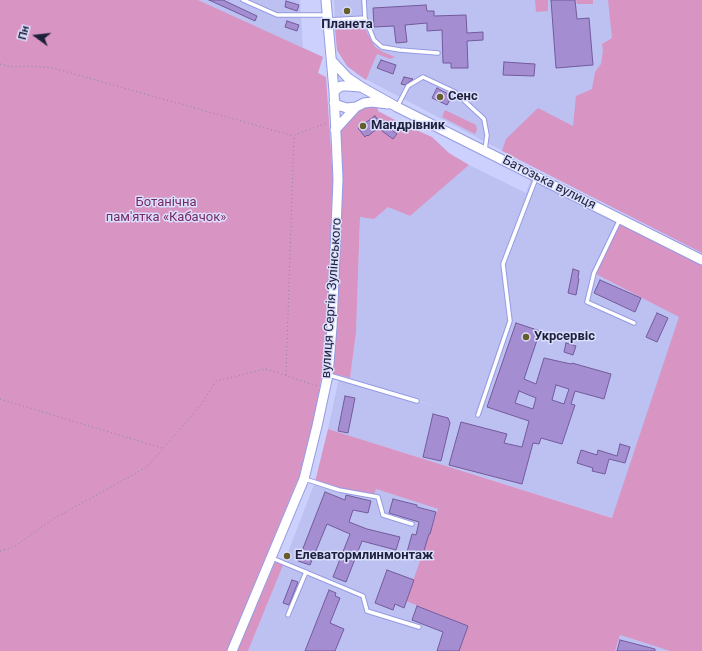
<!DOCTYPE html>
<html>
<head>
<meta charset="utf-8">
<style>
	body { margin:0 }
	#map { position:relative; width:702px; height:651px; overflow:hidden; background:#cbd0fd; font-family:Roboto,sans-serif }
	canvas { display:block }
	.north { position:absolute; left:16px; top:16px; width:40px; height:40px; -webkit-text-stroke:3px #dbdffd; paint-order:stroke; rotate:285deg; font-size:11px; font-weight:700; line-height:16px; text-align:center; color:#1e203b }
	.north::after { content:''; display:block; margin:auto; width:14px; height:18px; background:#1e203b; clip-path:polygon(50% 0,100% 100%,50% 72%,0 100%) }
</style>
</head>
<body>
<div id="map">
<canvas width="702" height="651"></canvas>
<div class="north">Пн</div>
</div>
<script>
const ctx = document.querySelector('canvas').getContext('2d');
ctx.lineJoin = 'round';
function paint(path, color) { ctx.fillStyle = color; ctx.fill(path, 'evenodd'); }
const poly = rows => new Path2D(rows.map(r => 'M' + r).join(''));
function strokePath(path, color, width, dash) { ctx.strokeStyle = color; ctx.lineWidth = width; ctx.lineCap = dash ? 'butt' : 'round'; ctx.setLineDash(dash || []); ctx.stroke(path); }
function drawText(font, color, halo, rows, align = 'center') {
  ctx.font = font + ' Roboto,sans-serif'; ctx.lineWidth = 3; ctx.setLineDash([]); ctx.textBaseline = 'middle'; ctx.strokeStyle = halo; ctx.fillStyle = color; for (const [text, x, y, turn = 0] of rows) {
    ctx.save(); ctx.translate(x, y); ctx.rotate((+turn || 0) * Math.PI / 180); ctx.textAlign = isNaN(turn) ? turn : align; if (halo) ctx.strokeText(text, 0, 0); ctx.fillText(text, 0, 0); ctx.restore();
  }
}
const built = poly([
	[198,0,300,0,303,48],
	[334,0,702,0,702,253,495,147,358,75,347,66,337,50],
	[469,165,526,193,533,175,620,218,594,273,680,317,613,518,328,429,339,378,438,407,350,378,356,333,360,217,374,219,388,207,410,216],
	[315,482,374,494,376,489,438,509,406,601,468,626,459,651,248,651,284,563],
	[620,635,670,651,615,651]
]);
const green = poly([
	[0,0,198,0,323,57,318,73,326,77,333,180,327,326,322,373,316,410,299,477,227,651,0,651],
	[535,0,548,0,548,11,536,12],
	[576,0,593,0,593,4,577,4],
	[608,0,702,0,702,253,502,151,506,139,538,108,573,126,576,96,592,89,595,72,601,64,603,51,602,44,612,38],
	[356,23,361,24,364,27,375,47,383,52,395,57,390,59,377,54,366,80,347,66,337,50,335,29],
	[377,106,378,111,410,128,416,130,432,137,449,153,469,165,410,216,388,207,374,219,360,217,356,333,350,378,339,375,328,375,335,130,356,107],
	[445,110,476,125,477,130,475,134,442,117],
	[620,218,702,260,702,651,670,651,620,635,615,651,459,651,468,626,406,601,438,509,376,489,374,495,339,490,315,482,328,429,612,518,679,317,594,273],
	[276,560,284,563,248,651,237,651]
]);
const building = poly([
	[209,0,223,0,257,16,255,21,209,0],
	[551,0,575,0,577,19,589,18,593,65,556,68,551,0],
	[286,1,299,5,297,11,285,7,286,1],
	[426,5,427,11,434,11,434,16,466,15,467,33,483,32,483,40,467,41,468,68,451,68,451,63,443,63,442,30,427,31,427,23,405,25,407,42,396,43,394,26,374,27,373,8,426,5],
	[287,21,299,25,297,31,285,27,287,21],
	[381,60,396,65,393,74,377,68,381,60],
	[504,62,535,64,534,76,503,75,504,62],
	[404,77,413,79,405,85,401,84,404,77],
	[437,88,452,96,447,105,432,98,437,88],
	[375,116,386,129,388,127,397,134,393,139,378,128,368,136,367,135,365,137,358,128,375,116],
	[573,269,579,271,578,278,579,279,576,295,568,293,573,269],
	[600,280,641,298,635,312,594,293,600,280],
	[657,313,668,318,657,342,646,337,657,313],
	[516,323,540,331,524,379,536,384,544,358,571,364,572,363,611,374,604,399,575,391,571,404,575,405,562,444,541,438,539,444,533,443,522,484,449,465,461,422,507,434,504,443,522,447,529,421,487,407,516,323],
	[556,385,569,389,564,404,552,400,556,385],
	[519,391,536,398,533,409,515,403,519,391],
	[566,343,576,346,573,355,564,352,566,343],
	[345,396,355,398,348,433,338,431,345,396],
	[433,414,448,418,450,423,441,461,423,457,433,414],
	[620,444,630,447,625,463,609,459,605,474,592,471,593,468,577,463,581,450,597,455,598,450,617,456,620,444],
	[325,492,345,500,346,495,371,501,368,513,353,510,349,522,367,529,400,537,396,550,362,541,346,582,333,577,350,534,327,524,310,565,298,561,325,492],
	[393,499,417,505,417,507,436,512,430,534,429,534,422,557,407,552,412,534,416,535,419,522,389,513,393,499],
	[387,570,414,580,404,608,395,604,393,610,375,603,387,570],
	[292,580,298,582,289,605,283,603,292,580],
	[329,590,336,593,335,596,340,598,330,623,344,629,335,651,305,651,329,590],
	[417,606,468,626,459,651,437,651,443,632,412,620,417,606],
	[620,640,655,649,655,651,617,651,620,640]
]);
const path = poly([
	[0,64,13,67,31,66,53,68,294,136],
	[286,375,294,136,297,134,327,123],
	[0,399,162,448],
	[0,551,14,547,53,519,147,467,201,405,216,381,266,369,317,386]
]);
const service = poly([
	[243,0,277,15,326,15],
	[364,0,365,18,374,40,382,47,400,50,438,53],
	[329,20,365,18],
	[397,107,408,86,423,77,455,92,484,119,487,135,485,150],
	[620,219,594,273,587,302,634,323],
	[329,375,417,401],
	[478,415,510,321,503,264,536,178],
	[305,479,339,490,378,497,383,515,412,524],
	[272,558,363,596,367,611,419,627],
	[288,615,306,572]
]);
const tertiary = poly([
	[332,61,348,78,363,88,397,107,702,260],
	[334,91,341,86,348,86,360,87],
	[334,103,340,106,347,108,356,107,364,103,372,102,388,104],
	[335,130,356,107],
	[232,651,304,479,317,426,328,375,332,327,338,179,334,91,326,0]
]);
const markers = [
	[347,11,4,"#665d2a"],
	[440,97,4,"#665d2a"],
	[363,126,4,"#665d2a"],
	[526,337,4,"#665d2a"],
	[287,556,4,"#665d2a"]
];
const poiNames = [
	["Планета",347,25,"center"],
	["Сенс",448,97],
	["Мандрівник",371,126],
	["Укрсервіс",534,337],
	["Елеватормлинмонтаж",295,556]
];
const streetNames = [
	["Батозька вулиця",549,183,27],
	["вулиця Сергія Зулінського",332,298,-86]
];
const parkNames = [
	["Ботанічна",166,203],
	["пам'ятка «Кабачок»",166,218]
];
paint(built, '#bcc1f1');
paint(green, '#d894c2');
paint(building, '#a58dd2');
strokePath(building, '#735b9c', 1);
strokePath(service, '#959be2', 5.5);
strokePath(tertiary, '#959be2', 11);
strokePath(path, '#8589af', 1, [1, 3]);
strokePath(service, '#fff', 3.5);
strokePath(tertiary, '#fff', 9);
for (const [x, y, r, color] of markers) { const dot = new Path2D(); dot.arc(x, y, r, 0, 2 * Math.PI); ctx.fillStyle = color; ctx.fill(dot); strokePath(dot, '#dbdffd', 1.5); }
drawText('bold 13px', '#1e203b', '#dbdffd', poiNames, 'left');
drawText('13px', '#1e203b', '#dbdffd', streetNames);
drawText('13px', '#772862', '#dbdffd', parkNames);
</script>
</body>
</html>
